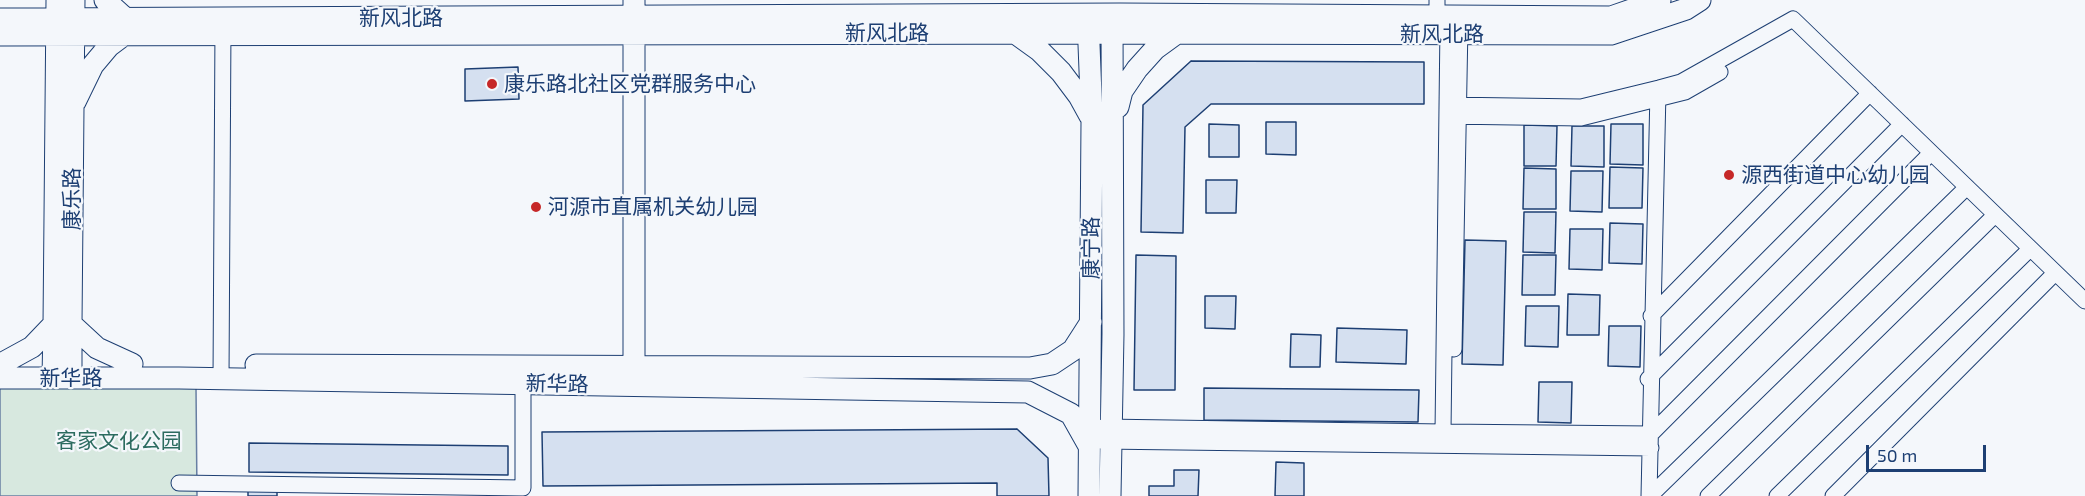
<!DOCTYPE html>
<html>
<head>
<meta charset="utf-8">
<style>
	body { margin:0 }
	#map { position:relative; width:2085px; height:496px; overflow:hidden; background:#f4f7fb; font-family:"Exo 2",sans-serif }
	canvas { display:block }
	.scale { position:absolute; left:1866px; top:445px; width:120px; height:27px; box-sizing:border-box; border:3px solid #1d3f73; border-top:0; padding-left:8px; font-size:18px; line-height:21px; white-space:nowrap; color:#1d3f73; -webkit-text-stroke:4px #f4f7fb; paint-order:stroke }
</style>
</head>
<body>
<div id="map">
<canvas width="2085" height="496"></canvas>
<div class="scale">50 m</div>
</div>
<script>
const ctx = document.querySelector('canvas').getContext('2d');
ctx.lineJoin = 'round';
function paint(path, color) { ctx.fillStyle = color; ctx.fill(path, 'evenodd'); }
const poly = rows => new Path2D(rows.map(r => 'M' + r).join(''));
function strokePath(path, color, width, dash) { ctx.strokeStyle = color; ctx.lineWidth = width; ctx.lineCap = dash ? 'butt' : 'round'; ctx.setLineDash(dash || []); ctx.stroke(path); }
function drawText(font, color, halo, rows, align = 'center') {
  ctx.font = font + ' "Exo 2","Noto Sans SC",sans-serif'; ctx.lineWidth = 4.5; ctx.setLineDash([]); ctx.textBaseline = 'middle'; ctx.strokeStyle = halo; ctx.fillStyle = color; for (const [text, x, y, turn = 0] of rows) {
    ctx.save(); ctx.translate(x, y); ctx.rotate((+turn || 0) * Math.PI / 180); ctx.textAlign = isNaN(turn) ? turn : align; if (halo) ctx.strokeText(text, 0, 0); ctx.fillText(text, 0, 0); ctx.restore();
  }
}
const green = poly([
	[0,385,196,387,197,496,0,496,0,385]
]);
const building = poly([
	[1191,61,1424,62,1424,104,1211,104,1185,127,1183,233,1141,232,1143,105,1191,61],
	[518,67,519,99,465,101,465,69,518,67],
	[1266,122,1296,122,1296,155,1266,154,1266,122],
	[1209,124,1239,125,1239,157,1209,157,1209,124],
	[1611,124,1643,124,1643,165,1610,164,1611,124],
	[1524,125,1557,126,1556,166,1524,166,1524,125],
	[1572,126,1604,126,1604,167,1571,166,1572,126],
	[1610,167,1643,168,1642,208,1609,208,1610,167],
	[1524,168,1556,169,1556,209,1523,209,1524,168],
	[1571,171,1603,171,1602,212,1570,211,1571,171],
	[1206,180,1237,180,1236,213,1206,213,1206,180],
	[1524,212,1556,212,1555,253,1523,252,1524,212],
	[1610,223,1643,224,1642,264,1609,263,1610,223],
	[1570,229,1603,229,1602,270,1569,269,1570,229],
	[1465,240,1506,241,1503,365,1462,364,1465,240],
	[1136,255,1176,256,1175,390,1134,390,1136,255],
	[1523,255,1556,255,1555,295,1522,295,1523,255],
	[1568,294,1600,295,1599,335,1567,335,1568,294],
	[1205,296,1236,296,1235,329,1205,328,1205,296],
	[1526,306,1559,306,1558,347,1525,346,1526,306],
	[1609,326,1641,326,1640,367,1608,366,1609,326],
	[1337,328,1407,330,1406,364,1336,362,1337,328],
	[1291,334,1321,335,1320,367,1290,367,1291,334],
	[1539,382,1572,382,1571,423,1538,422,1539,382],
	[1204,388,1419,390,1418,422,1204,420,1204,388],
	[1017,429,1048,458,1049,496,997,496,997,483,543,486,542,432,1017,429],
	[249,443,508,446,508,475,249,472,249,443],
	[1276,462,1304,463,1304,496,1275,496,1276,462],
	[1174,470,1199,470,1198,496,1149,496,1149,486,1174,486,1174,470],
	[248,491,277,491,277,496,248,496,248,491]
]);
const street = poly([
	[1437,25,1437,0],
	[1447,105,1581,107,1659,88,1681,82,1793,19,2085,301],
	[1447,116,1581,118,1685,92,1720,72],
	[1651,316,1870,93],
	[1454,349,1460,25],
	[221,379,223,25],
	[1648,379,1902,124],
	[1103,427,1443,432,1448,25],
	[1101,441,1651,448],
	[1442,444,1443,432,1651,434,1931,153],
	[179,483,523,488,523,384],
	[1649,496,1658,91],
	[1650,496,1967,187],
	[1708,496,1995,215],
	[1777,496,2030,249],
	[1833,496,2055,273]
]);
const secondary = poly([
	[74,0,71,324,97,348,132,364],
	[105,0,126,19],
	[0,19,1120,14,1611,17,1660,0],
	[1088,19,1092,122,1089,496],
	[1015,33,1040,51,1061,72,1079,96,1090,116],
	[0,35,1112,33,1611,34,1686,9,1700,0],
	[75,102,93,65,109,46,125,34],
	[1118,107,1122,91,1137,69,1155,49,1177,33],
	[71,324,71,378],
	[1,364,32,347,54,324,57,0],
	[256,365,1030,368,1052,364,1073,350,1091,322],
	[0,378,179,378,1028,392,1071,414,1089,446],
	[53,378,54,324],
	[634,379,634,0],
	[1110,496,1113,334,1112,20]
]);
const markers = [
	[492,84,6,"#c62828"],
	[1729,175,6,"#c62828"],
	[536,207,6,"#c62828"]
];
const streetNames = [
	["新风北路",401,18],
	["新风北路",887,33],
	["新风北路",1442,34],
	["康乐路",72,199,-90],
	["康宁路",1091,248,-90],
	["新华路",71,378],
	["新华路",557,384,1]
];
const poiNames = [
	["康乐路北社区党群服务中心",504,84],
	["源西街道中心幼儿园",1741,175],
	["河源市直属机关幼儿园",548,207]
];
const parkNames = [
	["客家文化公园",119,441]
];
paint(green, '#d7e8df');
strokePath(green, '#687fa3', 1.5);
paint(building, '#d5e0f0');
strokePath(building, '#1d3f73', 1.5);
strokePath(street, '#1d3f73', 17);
strokePath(secondary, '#1d3f73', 23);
strokePath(street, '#f4f7fb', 15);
strokePath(secondary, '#f4f7fb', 21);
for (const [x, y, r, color] of markers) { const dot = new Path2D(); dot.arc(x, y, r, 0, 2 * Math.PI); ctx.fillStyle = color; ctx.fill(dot); strokePath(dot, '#f4f7fb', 2); }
drawText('21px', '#1d3f73', '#f4f7fb', streetNames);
drawText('21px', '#1d3f73', '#f4f7fb', poiNames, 'left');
drawText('21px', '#2c6c60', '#f4f7fb', parkNames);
</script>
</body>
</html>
